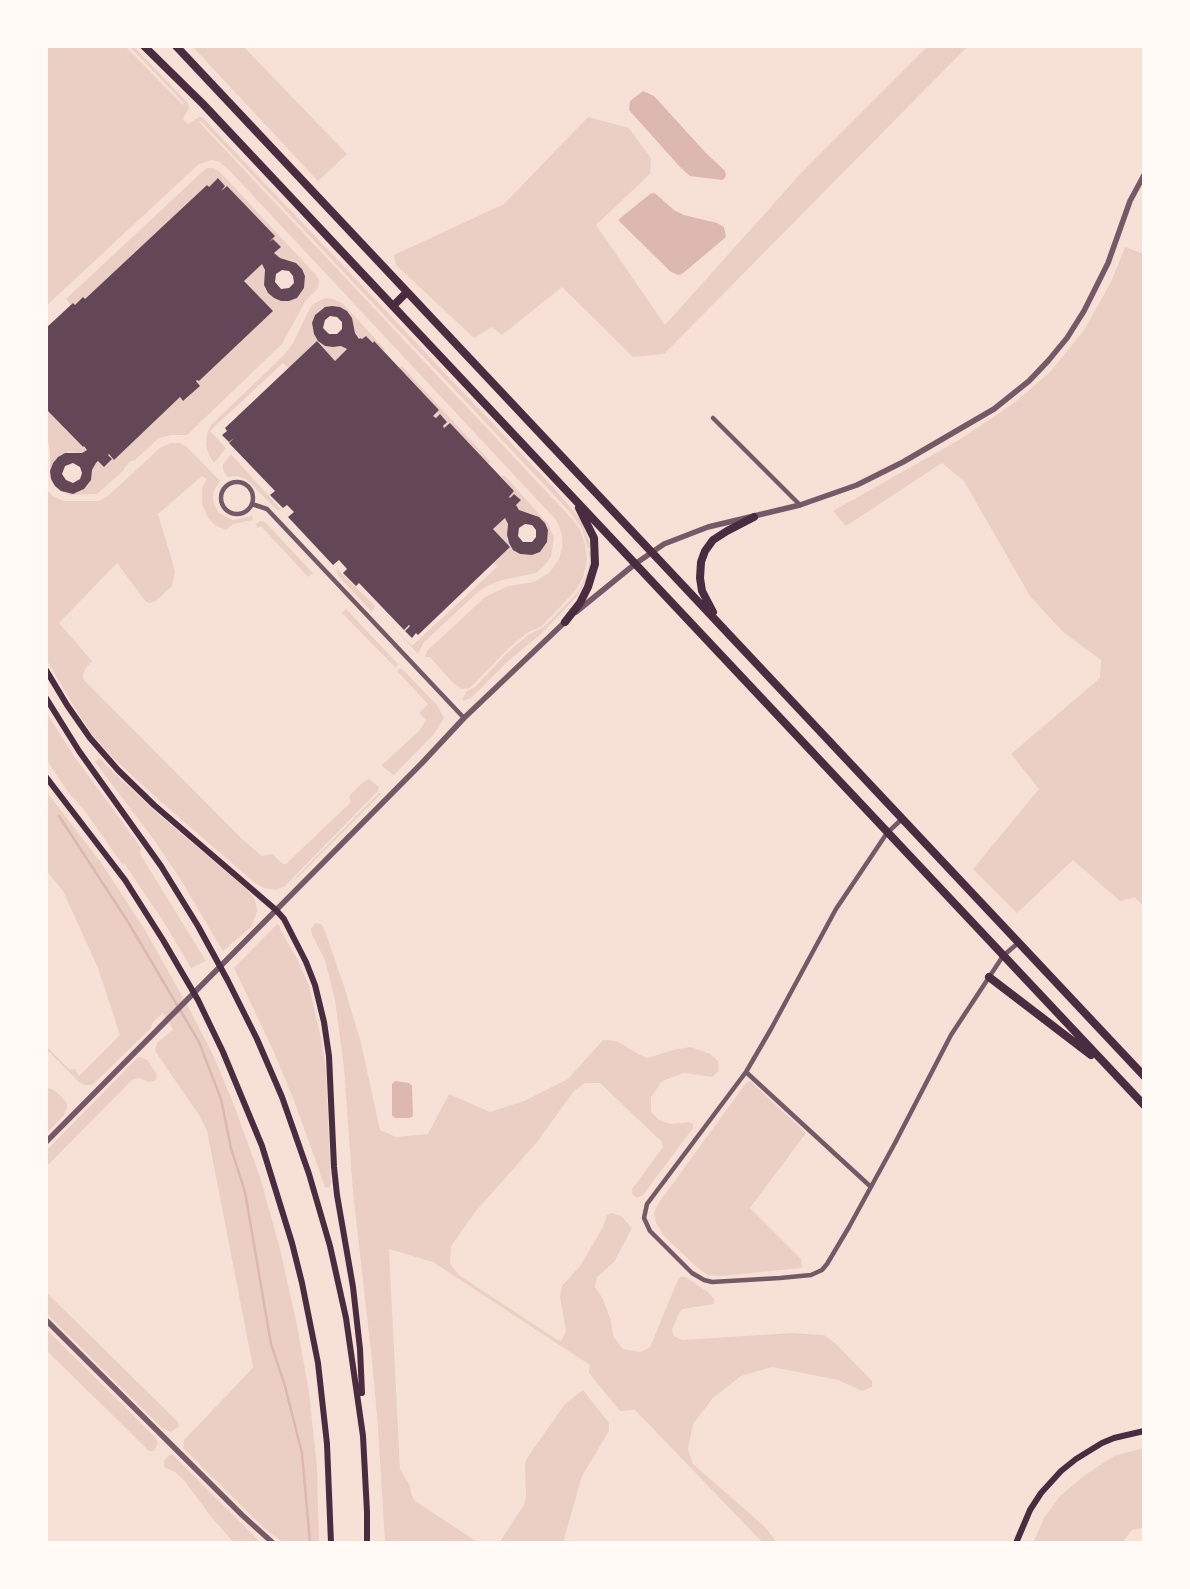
<!DOCTYPE html>
<html>
<head>
<meta charset="utf-8">
<style>
	body { margin:0 }
	#map { position:relative; width:1190px; height:1589px; overflow:hidden; background:#f7e1d7; font-family:Helvetica,sans-serif }
	canvas { display:block }
	.frame { position:absolute; inset:0; border:48px solid #fffaf5; pointer-events:none }
</style>
</head>
<body>
<div id="map">
<canvas width="1190" height="1589"></canvas>
<div class="frame"></div>
</div>
<script>
const ctx = document.querySelector('canvas').getContext('2d');
ctx.lineJoin = 'round';
function paint(path, color) { ctx.fillStyle = color; ctx.fill(path, 'evenodd'); }
const poly = rows => new Path2D(rows.map(r => 'M' + r).join(''));
function strokePath(path, color, width, dash) { ctx.strokeStyle = color; ctx.lineWidth = width; ctx.lineCap = dash ? 'butt' : 'round'; ctx.setLineDash(dash || []); ctx.stroke(path); }
const green = poly([
	[46,46,125,46,183,105,184,103,129,46,133,46,188,103,189,108,183,119,188,124,199,117,202,117,553,487,581,520,590,543,591,546,588,549,582,528,569,511,201,121,199,122,573,520,580,529,585,544,587,560,583,578,576,590,542,626,527,633,511,646,470,688,462,689,453,683,430,657,425,657,427,651,485,597,508,586,534,582,550,572,559,559,562,548,562,535,557,521,228,169,220,162,212,160,199,164,46,306],
	[192,46,243,46,347,154,318,181],
	[928,46,968,46,664,354,633,357,562,287,502,335,492,327,474,338,396,265,394,255,504,204,588,117,629,128,651,158,650,174,596,225,665,325,803,171],
	[207,168,214,168,220,172,315,274,319,280,318,288,305,302,282,344,187,435,171,435,159,438,134,461,131,461,124,468,124,470,97,494,71,495,64,493,60,491,55,487,51,480,50,473,50,451,46,432,46,409,82,447,84,446,87,450,82,453,69,452,61,455,55,460,51,467,51,479,55,486,65,493,77,493,84,489,89,483,92,470,98,461,104,467,111,459,108,455,109,454,114,459,180,397,184,401,200,386,196,381,197,380,199,381,244,281,262,264,265,270,264,286,268,293,274,298,281,301,289,301,297,298,304,288,305,276,302,269,296,263,280,258,274,253,281,247,273,239,269,242,274,236,227,186,221,191,225,186,218,179,209,187,207,185,85,299,83,297,75,305,73,303,71,305,66,299,202,172],
	[1125,247,1144,254,1144,907,1135,897,1120,901,1073,860,1017,913,973,869,1039,789,1011,754,1100,678,1101,660,1063,632,1030,596,964,481,942,463,846,526,833,511,959,440,1014,403,1051,371,1084,330,1111,282],
	[325,298,334,299,343,304,385,349,383,351,366,336,362,339,360,338,359,339,354,330,352,318,344,309,332,306,321,309,315,315,312,323,313,331,316,338,325,346,333,347,341,346,347,349,335,361,317,342,289,368,283,363,210,431,226,448,214,463,209,455,206,445,207,434,211,425,285,354,293,343,310,308,315,303],
	[402,366,490,461,490,462,489,464,450,423,444,428,443,426,447,421,440,415,436,418,433,416,439,410,399,368],
	[170,443,179,443,186,446,220,481,214,490,213,499,214,504,219,513,233,520,252,516,253,520,233,524,226,530,215,525,208,518,202,504,202,487,207,479,202,476,158,514,175,571,172,586,156,601,149,603,146,602,117,563,59,623,92,661,85,669,83,676,84,680,242,839,262,856,272,854,283,864,286,864,351,802,349,796,363,782,369,779,379,787,378,791,285,886,276,890,264,888,255,883,159,800,113,758,92,734,78,713,46,659,46,489,53,496,64,501,99,501,109,495,160,448],
	[231,454,282,511,292,514,276,509,246,479,237,476,228,477,226,475,223,470,223,464],
	[501,476,505,476,549,525,554,538,551,557,544,566,536,573,502,580,489,585,478,592,424,642,418,654,381,614,412,646,497,567,494,563,510,547,493,529,505,518,508,524,507,539,511,547,517,552,524,555,532,555,540,552,547,542,548,530,545,523,535,515,519,510,516,505,521,500,515,494,510,498,509,497,514,491],
	[261,521,265,522,313,573,308,577,261,526,258,528,255,524],
	[588,551,592,554,589,573,578,595,541,634,508,661,471,698,463,701,463,698,467,691,475,687,508,652,528,635,544,627,578,592,588,571,590,559],
	[335,563,337,569,375,606,372,612,340,578,337,573],
	[346,609,398,664,396,668,342,613],
	[399,669,402,669,437,705,444,718,434,734,394,775,383,767,382,765,419,731,426,720,419,713,428,704,397,671],
	[46,712,74,756,137,842,141,848,140,854,206,961,191,968,165,924,124,863,122,864,85,811,68,792,46,759],
	[99,758,158,814,243,886,254,898,256,904,257,912,251,927,223,951,179,877,152,837,95,762],
	[46,791,102,864,145,930,191,1012,214,1057,234,1105,260,1177,280,1249,297,1325,309,1392,317,1467,319,1543,284,1543,265,1529,183,1448,184,1440,250,1371,253,1367,207,1131,199,1115,155,1051,157,1043,173,1029,163,1013,153,1022,150,1029,92,1085,84,1085,79,1082,46,1049,46,1046,70,1070,75,1069,79,1076,120,1035,98,968,63,891,46,870],
	[379,793,382,793,298,877,291,882],
	[315,923,321,924,325,931,343,983,361,1043,380,1130,396,1137,428,1134,449,1094,490,1112,524,1101,568,1079,603,1040,617,1041,638,1054,647,1058,677,1049,691,1047,710,1054,718,1061,719,1071,712,1077,684,1073,662,1081,651,1097,651,1112,659,1120,671,1124,689,1122,693,1124,693,1128,643,1195,637,1198,632,1194,632,1189,663,1147,662,1142,600,1083,585,1083,574,1091,537,1142,476,1211,451,1246,450,1264,460,1276,556,1339,561,1341,566,1331,560,1297,562,1286,580,1266,603,1227,607,1215,611,1213,621,1216,632,1228,614,1262,597,1277,595,1287,603,1299,611,1321,613,1336,623,1349,641,1352,650,1347,677,1282,680,1277,686,1277,709,1293,714,1299,714,1304,683,1309,679,1313,672,1330,674,1336,682,1340,792,1333,824,1335,835,1343,872,1381,872,1387,862,1391,838,1380,772,1367,741,1376,713,1398,693,1424,688,1449,693,1464,765,1527,777,1543,763,1543,635,1410,620,1411,589,1373,590,1365,433,1262,389,1249,400,1469,410,1486,411,1494,415,1501,479,1543,385,1543,378,1428,372,1360,353,1193,344,1068,335,1000,325,960,312,935,311,929],
	[277,924,280,926,280,929,297,959,309,986,322,1043,326,1072,331,1183,329,1188,325,1187,293,1098,273,1050,234,968],
	[141,1057,147,1060,156,1073,157,1077,155,1081,149,1082,139,1078,132,1080,46,1167,46,1151,137,1058],
	[750,1081,806,1133,750,1208,801,1259,802,1266,801,1268,721,1276,708,1275,698,1268,664,1236,656,1223,654,1213,658,1204,746,1083],
	[46,1088,52,1089,60,1095,67,1103,67,1107,64,1115,46,1134,46,1108,48,1107],
	[46,1292,178,1422,179,1424,178,1427,171,1432,162,1428,46,1313],
	[46,1329,155,1437,158,1443,154,1451,149,1451,46,1350],
	[583,1390,609,1423,609,1431,582,1476,563,1543,499,1543,524,1505,526,1498,525,1464,527,1458,565,1404],
	[1144,1448,1144,1527,1132,1530,1122,1543,1033,1543,1044,1518,1060,1496,1085,1475,1114,1456],
	[170,1454,173,1455,261,1543,234,1543,209,1514,184,1480,175,1472,164,1467,164,1461]
]);
const water = poly([
	[643,91,654,96,705,152,725,171,726,174,725,178,722,180,690,176,680,167,629,110,630,101],
	[654,193,657,195,674,210,684,215,717,223,724,227,726,237,682,274,678,275,671,272,618,220,650,194],
	[395,1081,409,1083,412,1086,413,1116,410,1118,395,1118,392,1115,392,1084]
]);
const stream = poly([
	[59,816,128,922,199,1042,221,1099,231,1148,245,1192,271,1344,285,1386,302,1453,310,1543]
]);
const building = poly([
	[218,178,225,186,221,191,227,186,275,236,269,242,273,239,281,247,274,253,280,258,296,263,302,269,305,276,304,288,297,298,289,301,281,301,274,298,268,293,264,285,265,270,262,264,244,281,273,311,199,381,197,380,196,381,200,386,183,401,180,397,114,460,109,454,108,455,112,459,104,467,98,461,96,463,92,470,91,480,84,489,73,494,61,491,55,486,51,479,50,471,53,463,58,457,65,453,82,453,87,450,84,446,83,447,46,409,46,328,73,303,75,305,83,297,85,299,207,185,209,187],
	[282,270,289,271,293,276,294,283,289,288,281,289,275,282,276,274],
	[73,463,80,467,82,473,80,479,73,483,66,480,62,474,65,466],
	[332,306,340,307,347,311,352,318,355,333,359,339,360,338,362,339,366,336,373,343,374,341,439,410,433,416,436,418,440,414,447,422,443,426,444,428,450,423,514,491,509,497,510,498,514,494,521,500,516,505,519,510,539,517,545,523,548,530,547,542,540,552,532,555,520,554,513,550,509,543,507,535,508,524,505,518,493,529,510,547,418,635,416,633,412,638,405,631,410,626,409,625,404,630,359,583,356,586,343,573,347,569,339,560,333,565,288,517,294,512,287,505,283,508,270,495,275,491,229,443,234,438,229,442,222,435,227,431,225,428,317,341,335,361,347,349,341,346,333,347,325,346,318,341,314,334,312,323,315,315,325,307],
	[330,316,337,317,342,322,342,329,337,334,329,334,323,328,325,320],
	[525,524,532,525,536,530,536,537,532,542,523,542,518,536,519,528]
]);
const minor = poly([
	[713,418,800,505],
	'221 498a16 16 0 1 1 32 0a16 16 0 1 1-32 0Z',
	[252,504,267,509,464,718],
	[902,819,887,833,836,909,771,1029,746,1072,647,1204,644,1218,650,1231,692,1273,704,1280,712,1282,780,1278,811,1275,822,1270,827,1264,849,1227,895,1143,951,1035,1003,956,1018,943],
	[746,1072,871,1187]
]);
const tertiary = poly([
	[576,612,635,564,664,544,708,527,800,505,857,485,903,462,994,409,1029,381,1048,361,1067,338,1084,311,1108,263,1130,201,1144,175],
	[46,1142,422,763,464,718,567,620],
	[46,1320,242,1515,273,1543]
]);
const secondary = poly([
	[46,670,67,705,90,738,118,770,154,805,276,910,284,919,306,962,315,985,324,1022,329,1056,334,1167,337,1195,353,1287,360,1349,362,1393],
	[46,698,79,751,161,866,198,926,228,981,257,1039,282,1097,309,1174,330,1246,346,1318,363,1436,367,1512,367,1543],
	[46,777,125,880,163,940,198,1000,223,1052,262,1146,292,1243,302,1283,318,1363,327,1444,331,1543],
	[1016,1543,1030,1510,1041,1493,1061,1471,1076,1459,1102,1443,1114,1438,1144,1431]
]);
const primary = poly([
	[144,46,203,104,1144,1105],
	[176,46,1144,1076],
	[393,306,407,292],
	[713,612,702,591,700,578,701,562,705,551,713,540,727,531,754,517],
	[565,622,580,603,588,587,595,564,594,538,579,508],
	[989,977,1091,1055]
]);
paint(green, '#ebcfc5');
paint(water, '#dcb8b0');
strokePath(stream, '#dcb8b0', 2.5);
paint(building, '#644757');
strokePath(minor, '#755966', 4.5);
strokePath(tertiary, '#755966', 5.5);
strokePath(secondary, '#4a2c40', 6);
strokePath(primary, '#4a2c40', 8);
</script>
</body>
</html>
